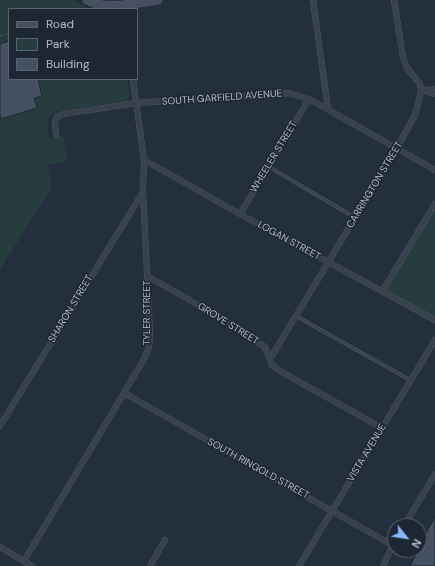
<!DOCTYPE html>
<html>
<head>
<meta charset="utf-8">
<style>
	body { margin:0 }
	#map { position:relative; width:435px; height:566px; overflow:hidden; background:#242f3e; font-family:"DM Sans",sans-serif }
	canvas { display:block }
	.legend { position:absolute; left:8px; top:8px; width:130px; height:72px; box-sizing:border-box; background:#1d2633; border:1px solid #59626f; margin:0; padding:5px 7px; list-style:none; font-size:12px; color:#b4bcc9 }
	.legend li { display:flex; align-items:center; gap:8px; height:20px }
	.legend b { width:20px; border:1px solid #59626f }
	.north { position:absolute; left:387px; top:518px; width:40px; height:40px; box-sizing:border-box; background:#1d2633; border:1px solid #59626f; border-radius:50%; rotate:120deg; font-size:11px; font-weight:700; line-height:16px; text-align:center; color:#b4bcc9 }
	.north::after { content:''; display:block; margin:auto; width:14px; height:18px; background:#8ab4f8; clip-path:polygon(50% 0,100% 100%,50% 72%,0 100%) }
</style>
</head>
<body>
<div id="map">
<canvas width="435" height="566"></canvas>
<ul class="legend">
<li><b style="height:5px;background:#465061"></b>Road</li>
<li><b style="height:11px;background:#263c3f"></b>Park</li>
<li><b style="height:11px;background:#455162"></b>Building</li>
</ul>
<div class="north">N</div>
</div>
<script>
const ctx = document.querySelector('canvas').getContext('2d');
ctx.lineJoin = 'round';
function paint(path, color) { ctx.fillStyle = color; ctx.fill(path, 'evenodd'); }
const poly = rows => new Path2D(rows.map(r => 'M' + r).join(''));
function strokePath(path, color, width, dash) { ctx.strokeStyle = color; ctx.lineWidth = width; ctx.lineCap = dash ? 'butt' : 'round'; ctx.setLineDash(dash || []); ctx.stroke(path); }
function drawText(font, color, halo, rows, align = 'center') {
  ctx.font = font + ' "DM Sans",sans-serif'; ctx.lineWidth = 3; ctx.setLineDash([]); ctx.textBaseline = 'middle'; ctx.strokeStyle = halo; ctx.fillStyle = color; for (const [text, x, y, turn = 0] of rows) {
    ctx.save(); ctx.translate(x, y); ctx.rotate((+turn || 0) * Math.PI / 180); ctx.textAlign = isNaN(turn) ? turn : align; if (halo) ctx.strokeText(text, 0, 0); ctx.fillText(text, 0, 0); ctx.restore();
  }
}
const green = poly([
	[0,0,73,0,90,9,9,9,9,79,128,79,129,95,128,99,124,101,59,111,52,114,49,117,47,127,49,138,63,136,67,161,48,165,52,188,0,269],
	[435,204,435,320,383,290]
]);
const building = poly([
	[9,41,9,79,38,79,42,96,34,98,37,108,1,119,0,114,0,44,9,41],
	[435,517,435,566,410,566,425,540,423,539,435,517]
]);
const path = poly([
	[0,36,9,34]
]);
const lane = poly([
	[425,92,435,95],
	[269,167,354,217],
	[296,316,410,380]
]);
const street = poly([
	[313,0,328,109],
	[421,91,435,89],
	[56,135,55,121,57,117,63,114,136,103,289,93,309,99,318,104,435,170],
	[144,160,240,214,435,320],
	[240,214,309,99],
	[147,276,218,316,265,347,272,365,280,371,382,428],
	[383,290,435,204],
	[270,359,397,148,415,115,421,91,420,84,407,68,403,57,394,0],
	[124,393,392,545],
	[0,426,143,192],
	[404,526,435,474],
	[0,547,32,566],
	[24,561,124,393,145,357,149,347,150,334,143,191,144,160,133,79],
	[150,566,165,540],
	[299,566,435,340],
	[383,566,395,540]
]);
const secondary = poly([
	[87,0,96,4,107,6,124,5,158,0]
]);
const streetNames = [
	["SOUTH GARFIELD AVENUE",222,98,-4],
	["WHEELER STREET",274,157,-59],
	["CARRINGTON STREET",375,185,-59],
	["LOGAN STREET",289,241,29],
	["SHARON STREET",71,309,-59],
	["TYLER STREET",147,313,-90],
	["GROVE STREET",228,324,32],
	["VISTA AVENUE",367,453,-59],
	["SOUTH RINGOLD STREET",258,469,29]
];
paint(green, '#263c3f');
paint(building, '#455162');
strokePath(building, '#1f2835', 1);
strokePath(lane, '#565f6c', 3.5);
strokePath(street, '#565f6c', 6);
strokePath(secondary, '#565f6c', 9);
strokePath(path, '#44595c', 1, [3, 3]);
strokePath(lane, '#38414e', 2.5);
strokePath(street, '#38414e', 5.5);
strokePath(secondary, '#465061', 8);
drawText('10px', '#b4bcc9', '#1d2633', streetNames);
</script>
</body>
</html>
